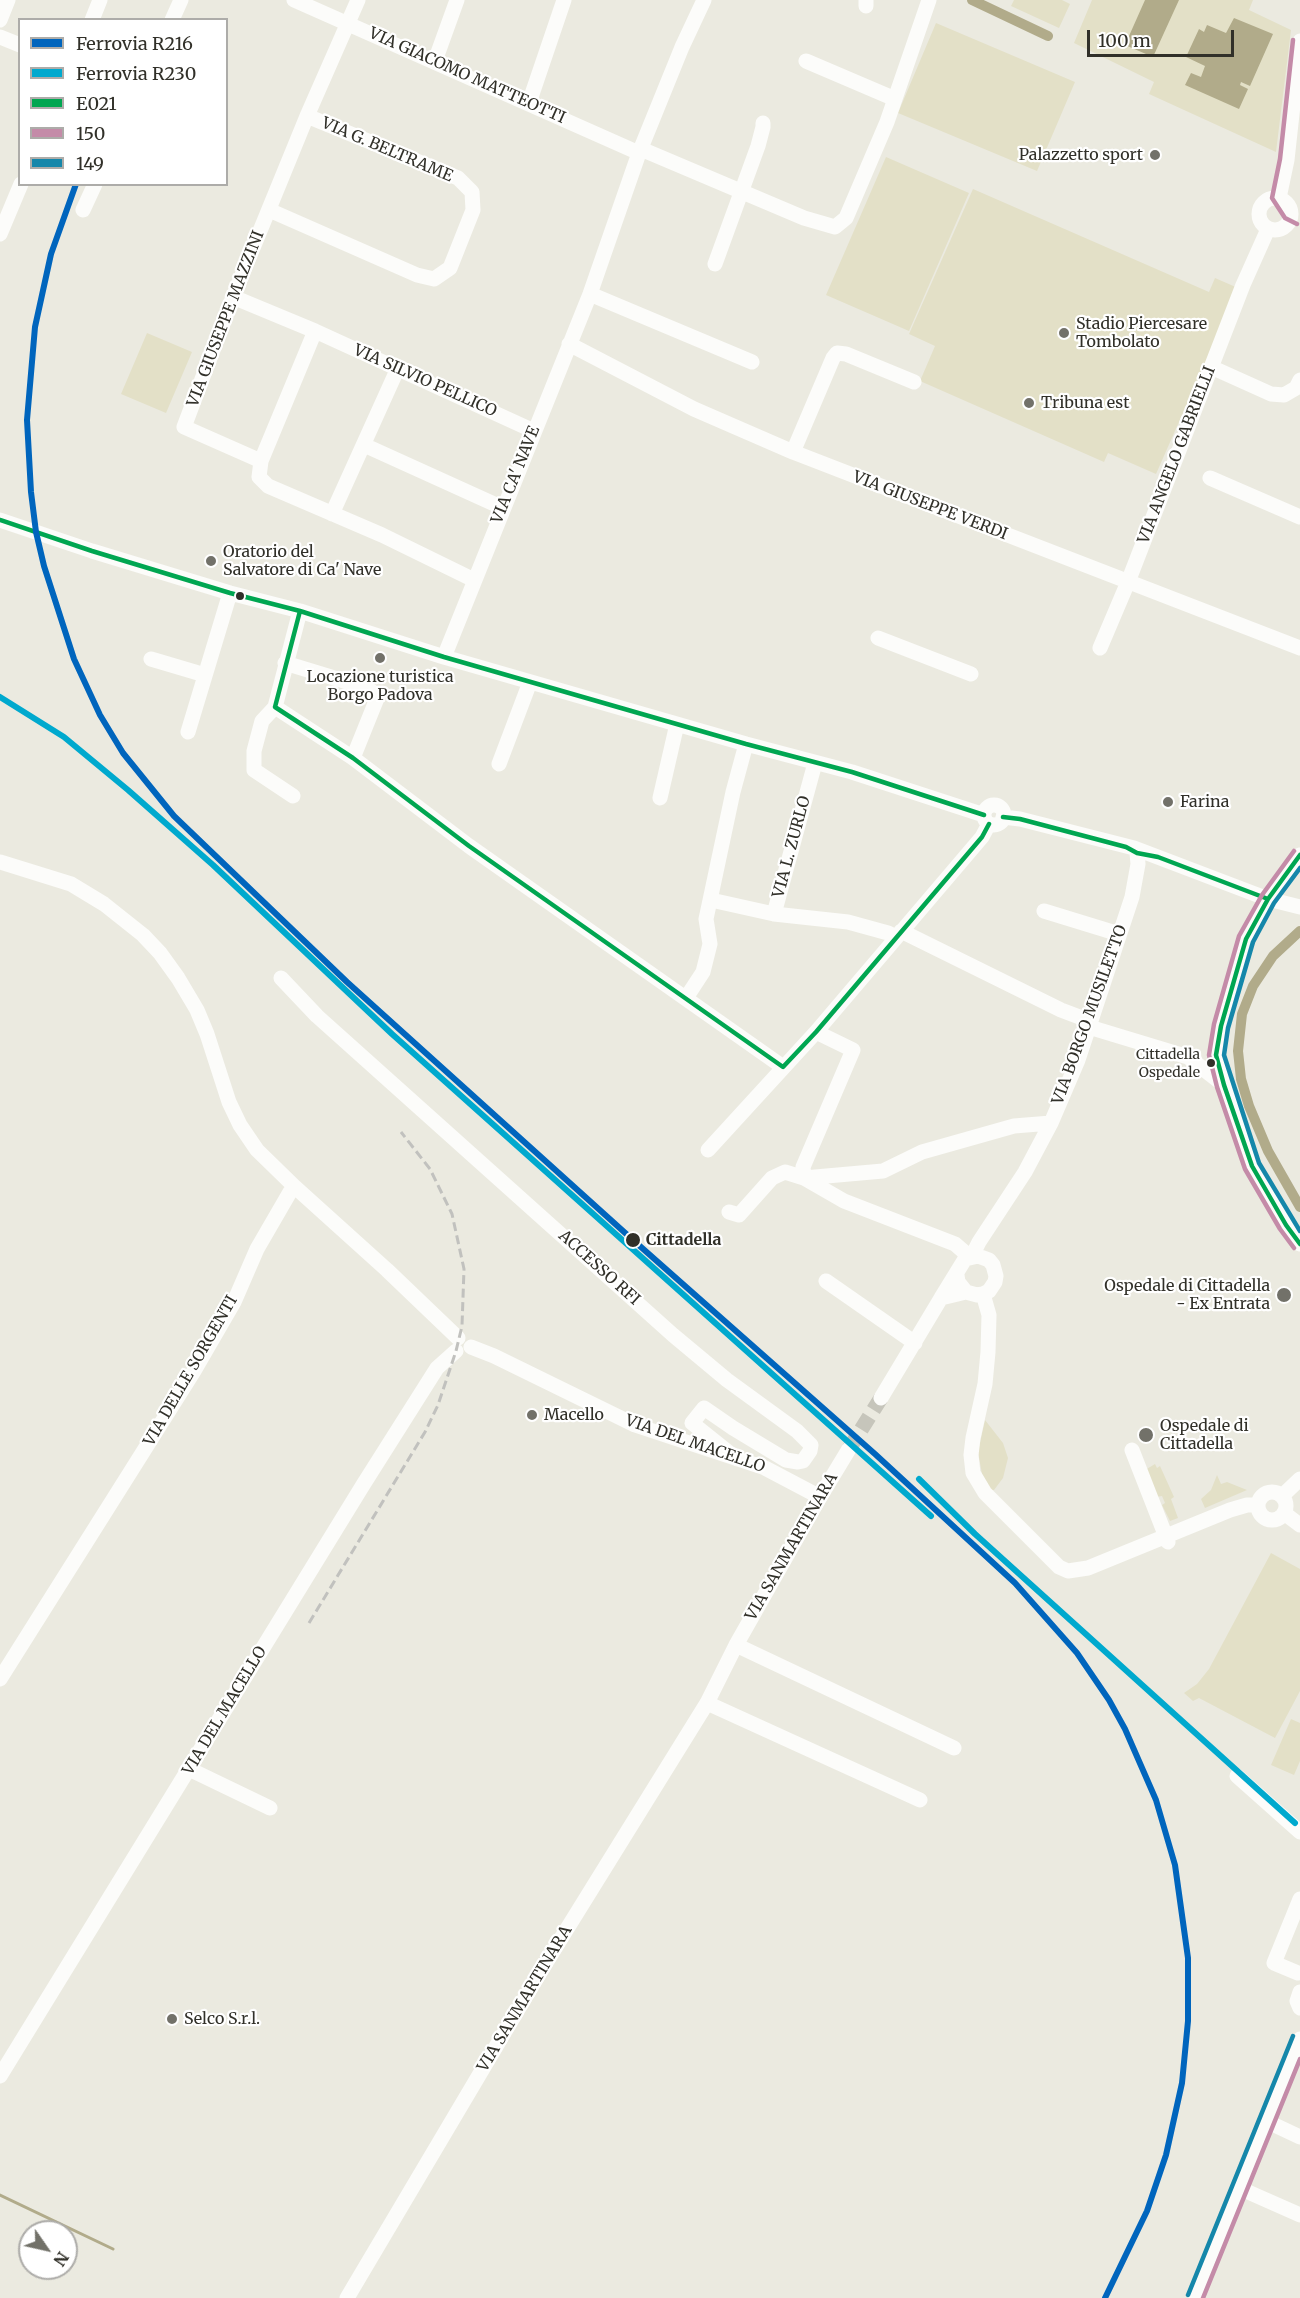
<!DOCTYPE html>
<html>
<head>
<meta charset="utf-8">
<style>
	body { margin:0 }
	#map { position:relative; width:1300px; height:2298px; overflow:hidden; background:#ebeae0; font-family:Merriweather,serif }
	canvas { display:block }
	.legend { position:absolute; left:18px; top:18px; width:210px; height:168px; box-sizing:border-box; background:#fff; border:2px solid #adaca9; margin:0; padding:8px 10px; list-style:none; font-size:18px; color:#313029 }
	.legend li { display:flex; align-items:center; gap:12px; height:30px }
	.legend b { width:30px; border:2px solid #adaca9 }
	.north { position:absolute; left:18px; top:2220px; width:60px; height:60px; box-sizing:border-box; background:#fff; border:2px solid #adaca9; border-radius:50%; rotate:124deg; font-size:16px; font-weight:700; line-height:24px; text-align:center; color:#313029 }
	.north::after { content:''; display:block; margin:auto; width:21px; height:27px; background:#727169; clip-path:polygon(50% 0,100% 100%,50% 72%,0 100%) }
	.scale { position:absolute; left:1087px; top:30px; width:147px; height:27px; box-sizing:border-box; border:3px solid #313029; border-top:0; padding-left:8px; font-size:18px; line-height:21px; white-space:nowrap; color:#313029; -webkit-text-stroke:4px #fff; paint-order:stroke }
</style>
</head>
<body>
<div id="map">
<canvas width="1300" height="2298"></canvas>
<ul class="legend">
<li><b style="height:8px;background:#0065bd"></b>Ferrovia R216</li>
<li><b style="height:8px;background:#00a9ce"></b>Ferrovia R230</li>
<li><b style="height:8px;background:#00a651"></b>E021</li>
<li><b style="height:8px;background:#c48ba8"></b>150</li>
<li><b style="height:8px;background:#1587aa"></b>149</li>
</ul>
<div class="north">N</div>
<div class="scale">100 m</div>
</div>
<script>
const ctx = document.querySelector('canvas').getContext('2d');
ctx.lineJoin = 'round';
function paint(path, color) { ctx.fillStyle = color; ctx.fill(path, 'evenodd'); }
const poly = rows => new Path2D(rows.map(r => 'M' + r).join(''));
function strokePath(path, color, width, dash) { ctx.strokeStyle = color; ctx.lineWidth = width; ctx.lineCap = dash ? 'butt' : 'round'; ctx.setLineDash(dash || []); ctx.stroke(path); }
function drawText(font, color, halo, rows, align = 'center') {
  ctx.font = font + ' Merriweather,serif'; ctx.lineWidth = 4.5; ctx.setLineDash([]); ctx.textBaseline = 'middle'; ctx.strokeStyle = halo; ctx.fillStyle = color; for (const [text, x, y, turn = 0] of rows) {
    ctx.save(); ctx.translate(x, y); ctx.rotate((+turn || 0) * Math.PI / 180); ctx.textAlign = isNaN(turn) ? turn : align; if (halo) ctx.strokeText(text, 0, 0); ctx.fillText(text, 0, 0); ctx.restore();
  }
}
const green = poly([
	[1014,0,1062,0,1070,4,1059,28,1011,6],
	[1092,0,1253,0,1249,10,1291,30,1276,152,1149,94,1154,82,1074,43],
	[936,23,1075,82,1037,171,898,113],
	[886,157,969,193,909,331,826,295],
	[973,189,1209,292,1215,278,1238,288,1156,474,1108,453,1104,462,920,381,935,346,909,334],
	[147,333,192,352,166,413,121,394],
	[985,1420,1003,1443,1008,1458,1003,1478,994,1490,991,1490,982,1474,978,1452],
	[1155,1464,1157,1468,1160,1466,1174,1497,1171,1499,1178,1518,1170,1521,1162,1505,1165,1503,1162,1496,1156,1497,1145,1470],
	[1217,1475,1221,1484,1227,1482,1247,1490,1205,1508,1201,1499,1211,1490],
	[1271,1553,1300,1569,1300,1691,1275,1738,1199,1698,1193,1701,1184,1693,1197,1684,1209,1669],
	[1291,1719,1300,1723,1300,1761,1294,1775,1271,1765]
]);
const water = poly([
	[1145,0,1179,0,1153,57,1125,45],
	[1234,18,1273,34,1250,86,1241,82,1240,85,1248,89,1239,109,1185,85,1191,73,1201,77,1205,66,1186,57,1199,29,1204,32,1207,25,1226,33]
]);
const stream = poly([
	[0,2195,113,2249]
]);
const canal = poly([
	[972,0,1048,36],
	[1300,931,1273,956,1253,986,1242,1014,1238,1051,1241,1079,1249,1106,1268,1151,1300,1207]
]);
const minorTunnel = poly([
	[849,1449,881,1398]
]);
const minor = poly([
	[294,0,639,153],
	[358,0,307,116,233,297,184,427,261,461,259,477,268,486,382,535,474,580],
	[866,0,866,6],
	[0,20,8,0],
	[92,20,100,0],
	[172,20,181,0],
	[0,37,20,45],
	[435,61,457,0],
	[806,61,895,99],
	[529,103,564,0],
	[641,149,804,218,835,227,846,218,887,122,929,0],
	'1259 214a16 16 0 1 1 32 0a16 16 0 1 1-32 0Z',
	[1279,198,1287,160,1300,41],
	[83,210,95,184],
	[269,210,417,275,434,279,450,268,473,210,472,192,458,178,307,116],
	[0,234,21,184],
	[715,264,758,146,763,127,763,123],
	[590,294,752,362],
	[233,297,315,331,534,431],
	[569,344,694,409,793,452,1300,648],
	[1211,367,1271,394,1284,395,1296,388,1300,380],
	[364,445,503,508],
	[793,452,833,358,837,353,846,354,914,382],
	[261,461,315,331],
	[1210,478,1300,517],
	[332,514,398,368],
	[0,520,92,551,230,593,300,611,444,657,746,744,852,772,984,815],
	[878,638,971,674],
	[1100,648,1128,582,1243,285,1268,229],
	[444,657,590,294,639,153,682,47,704,0],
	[151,659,205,675],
	[285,663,367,688,378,696,353,758],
	[275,707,353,758,469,846,783,1067],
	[188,732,230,593],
	[815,763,774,914,848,922,888,933,896,937],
	[499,764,530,682],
	[293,796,254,770,254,751,262,721,275,707,300,611],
	[660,798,677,724],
	'984 815a10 10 0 1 1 20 0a10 10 0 1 1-20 0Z',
	[1003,817,1020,819,1134,848,1268,899,1300,907],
	[1300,855,1268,899,1246,939,1221,1026,1216,1055,1224,1085,1252,1166,1286,1225,1300,1244],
	[0,862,71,884,104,904,143,935,160,953,178,978,197,1010,207,1034,229,1102,240,1125,257,1150,295,1187,387,1270,458,1338],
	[711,900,774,914],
	[1044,911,1119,934],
	[901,931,1061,1010,1090,1021],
	[281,978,317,1016,673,1335,727,1380,797,1431,811,1445,810,1451,803,1461,798,1462,786,1460,733,1428,704,1408,692,1423,737,1459],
	[686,998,703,972,710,944,706,919,733,792,746,744],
	[1089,1027,1188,1057,1224,1085],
	[708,1150,816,1032,982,837,989,824],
	[804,1178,883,1171,922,1152,1014,1126,1051,1123],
	[804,1178,803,1167,853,1050,816,1032],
	[729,1212,739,1215,772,1178,785,1172,804,1178,844,1201,955,1244,970,1257],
	[972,1256,979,1242,1025,1172,1051,1123,1078,1060,1132,897,1138,864,1137,853],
	[957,1275,958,1282,966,1292,977,1295,983,1294,989,1291,995,1282,996,1276,993,1265,989,1260,978,1256,965,1259,941,1298,966,1292],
	[826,1281,915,1343],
	[983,1294,989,1315,988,1352,985,1384,973,1438,971,1455,973,1473,985,1493,1059,1567,1068,1571,1088,1568,1230,1510,1247,1505,1258,1505],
	[471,1347,494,1356,635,1425,765,1468,820,1497],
	[881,1398,941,1298],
	[1132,1450,1168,1542],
	'1258 1506a14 14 0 1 1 28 0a14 14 0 1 1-28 0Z',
	[1282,1496,1300,1479],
	[1284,1513,1300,1525],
	[736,1645,954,1748],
	[0,1679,194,1371,234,1302,257,1249,290,1192,295,1187],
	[707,1703,920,1800],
	[189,1769,270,1808],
	[1237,1776,1300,1832],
	[1298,1973,1274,1963,1300,1899],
	[1300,1992,1297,2001,1300,2008],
	[0,2076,363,1485,437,1368,456,1351],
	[1266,2121,1300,2137],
	[1239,2188,1300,2215],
	[347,2298,539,1974,707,1703,736,1645,820,1497,849,1449],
	[1195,2298,1300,2039]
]);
const rail = poly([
	[309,1623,425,1432,438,1405,456,1351,462,1326,464,1269,452,1214,430,1169,401,1132]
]);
const bus1 = poly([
	[0,520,92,551,230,593,300,611,444,657,746,744,852,772,984,815],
	[300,611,275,707,353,758,469,846,783,1067,816,1032,982,837,989,824],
	[1003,817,1020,819,1126,847,1137,853,1158,857,1268,899],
	[1300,855,1268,899,1246,939,1221,1026,1216,1055,1224,1085,1252,1166,1286,1225,1300,1244]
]);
const bus2 = poly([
	[1293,40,1280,159,1272,198,1285,218,1297,224],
	[1294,851,1262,895,1239,936,1214,1024,1209,1055,1217,1087,1245,1169,1280,1229,1294,1248],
	[1203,2298,1300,2059]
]);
const bus3 = poly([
	[1300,868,1274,903,1253,942,1228,1028,1224,1055,1259,1163,1300,1231],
	[1188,2295,1293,2036]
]);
const rail1 = poly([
	[76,184,51,254,35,327,27,420,31,492,36,532,44,566,74,659,100,715,123,753,174,816,347,982,633,1240,875,1454,1015,1583,1077,1653,1109,1700,1125,1729,1156,1800,1175,1865,1188,1958,1188,2021,1182,2083,1166,2155,1147,2211,1105,2298]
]);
const rail2 = poly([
	[0,697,64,737,128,790,213,865,392,1034,931,1516],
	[919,1479,975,1534,1295,1823]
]);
const markers = [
	[1155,155,6,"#727169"],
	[1064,333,6,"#727169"],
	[1029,403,6,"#727169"],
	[211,561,6,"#727169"],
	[240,596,5,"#313029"],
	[380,658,6,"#727169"],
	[1168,802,6,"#727169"],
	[1211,1063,5,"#313029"],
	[633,1240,8,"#313029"],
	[1284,1295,8,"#727169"],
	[532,1415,6,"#727169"],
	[1146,1435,8,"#727169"],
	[172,2019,6,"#727169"]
];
const busNames = [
	["Cittadella",1200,1055],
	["Ospedale",1200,1073]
];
const streetNames = [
	["VIA GIACOMO MATTEOTTI",467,76,24],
	["VIA G. BELTRAME",387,150,23],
	["VIA GIUSEPPE MAZZINI",226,319,-69],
	["VIA SILVIO PELLICO",425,381,24],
	["VIA ANGELO GABRIELLI",1177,455,-69],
	["VIA CA' NAVE",516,475,-68],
	["VIA GIUSEPPE VERDI",930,506,21],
	["VIA L. ZURLO",792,847,-75],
	["VIA BORGO MUSILETTO",1090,1015,-70],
	["ACCESSO RFI",599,1268,42],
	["VIA DELLE SORGENTI",191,1371,-60],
	["VIA DEL MACELLO",695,1444,19],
	["VIA SANMARTINARA",792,1547,-60],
	["VIA DEL MACELLO",225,1711,-59],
	["VIA SANMARTINARA",525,1999,-59]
];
const poiNames = [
	["Palazzetto sport",1143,155,"right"],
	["Stadio Piercesare",1076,324],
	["Tombolato",1076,342],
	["Tribuna est",1041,403],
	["Oratorio del",223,552],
	["Salvatore di Ca' Nave",223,570],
	["Locazione turistica",380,677,"center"],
	["Borgo Padova",380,695,"center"],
	["Farina",1180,802],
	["Ospedale di Cittadella",1270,1286,"right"],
	["- Ex Entrata",1270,1304,"right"],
	["Macello",544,1415],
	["Ospedale di",1160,1426],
	["Cittadella",1160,1444],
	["Selco S.r.l.",184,2019]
];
const stopNames = [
	["Cittadella",646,1240]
];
paint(green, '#e3e0c7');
paint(water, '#b1ab8a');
strokePath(stream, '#b1ab8a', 3);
strokePath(canal, '#b1ab8a', 10);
strokePath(minorTunnel, '#c6c5bb', 15, [15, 8]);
strokePath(minor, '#fcfcfa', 15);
strokePath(rail, '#c1c1be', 3, [9, 4.5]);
strokePath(bus1, '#00a651', 4.5);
strokePath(bus2, '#c48ba8', 4.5);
strokePath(bus3, '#1587aa', 4.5);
strokePath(rail1, '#0065bd', 6);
strokePath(rail2, '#00a9ce', 6);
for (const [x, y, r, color] of markers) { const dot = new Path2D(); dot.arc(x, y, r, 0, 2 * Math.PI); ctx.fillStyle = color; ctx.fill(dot); strokePath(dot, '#fff', 2); }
drawText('14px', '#313029', '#fff', busNames, 'right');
drawText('16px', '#313029', '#fff', streetNames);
drawText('16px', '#313029', '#fff', poiNames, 'left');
drawText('bold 16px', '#313029', '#fff', stopNames, 'left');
</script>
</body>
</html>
